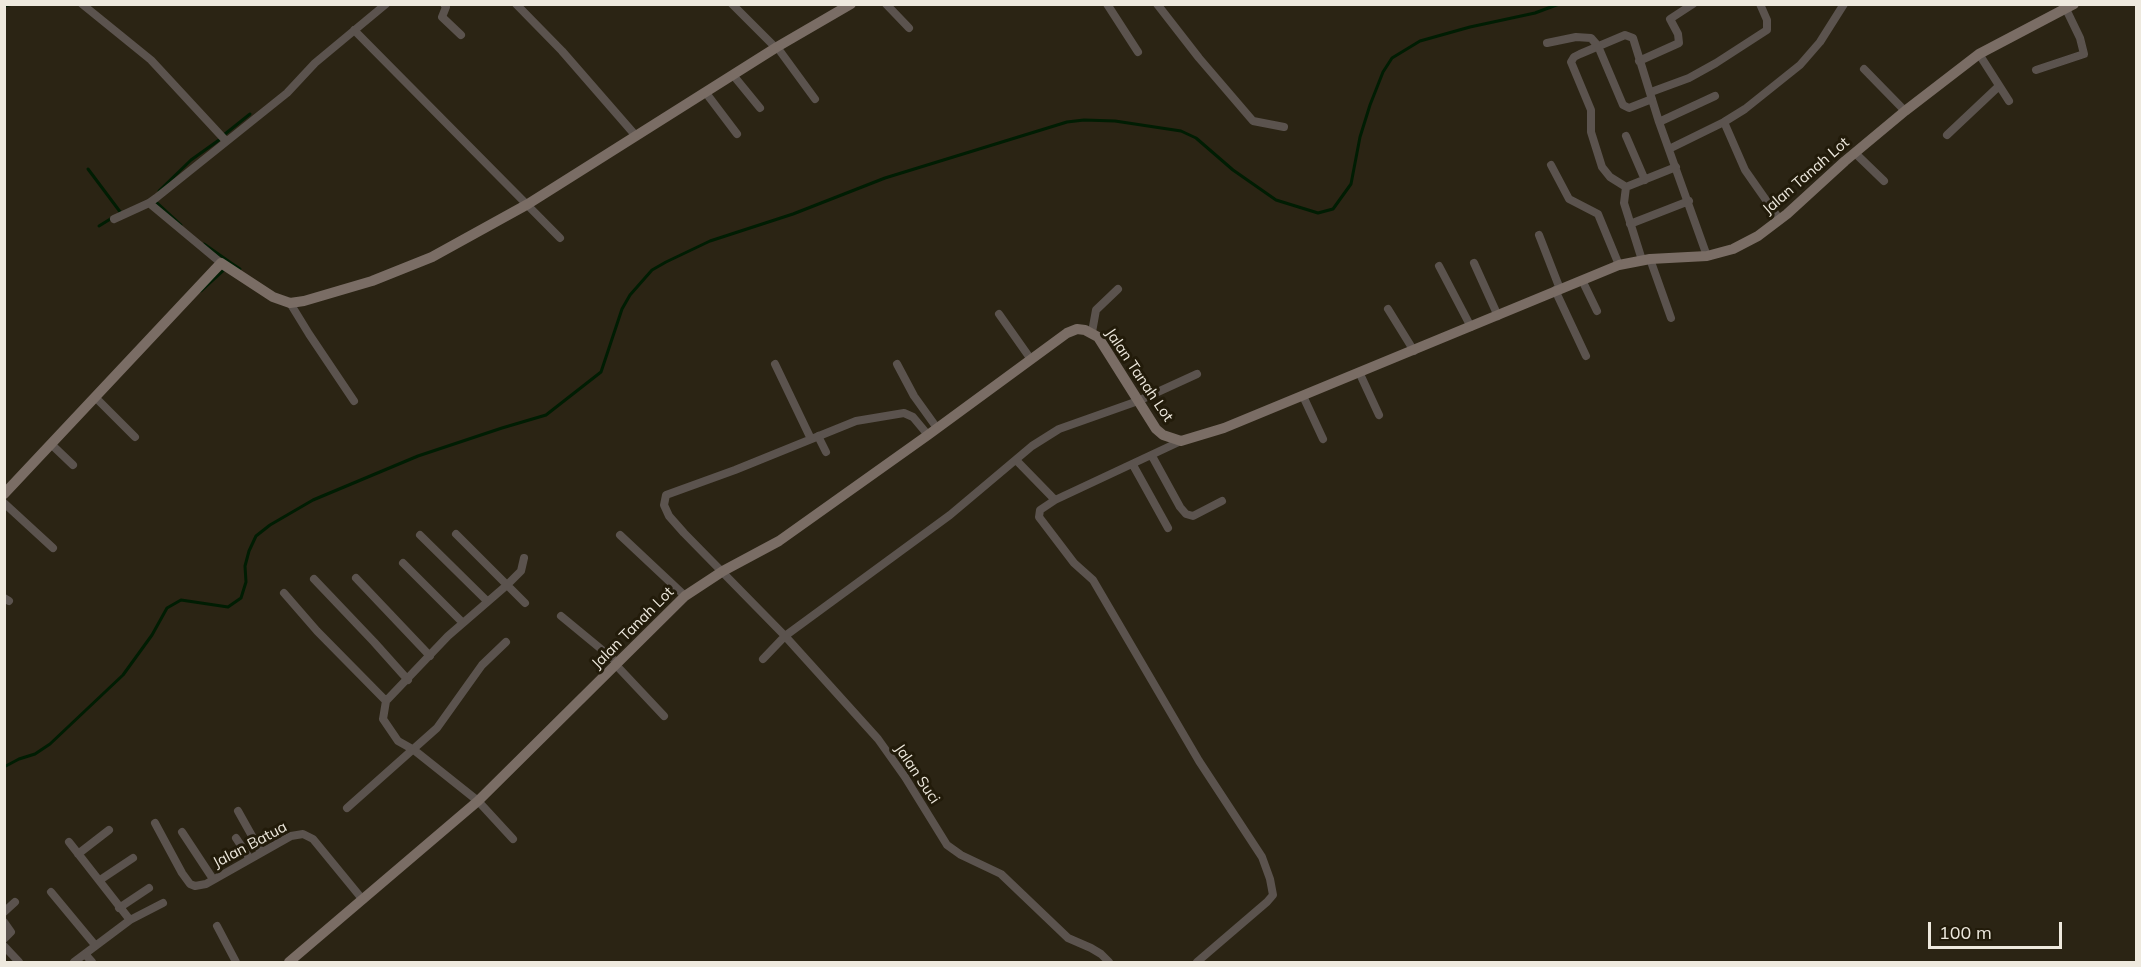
<!DOCTYPE html>
<html>
<head>
<meta charset="utf-8">
<style>
	body { margin:0 }
	#map { position:relative; width:2141px; height:967px; overflow:hidden; background:#2b2414; font-family:Mulish,sans-serif }
	canvas { display:block }
	.frame { position:absolute; inset:0; border:6px solid #eee9de; pointer-events:none }
	.scale { position:absolute; left:1928px; top:922px; width:134px; height:27px; box-sizing:border-box; border:3px solid #eee9de; border-top:0; padding-left:8px; font-size:18px; line-height:21px; white-space:nowrap; color:#eee9de; -webkit-text-stroke:4px #221b0a; paint-order:stroke }
</style>
</head>
<body>
<div id="map">
<canvas width="2141" height="967"></canvas>
<div class="frame"></div>
<div class="scale">100 m</div>
</div>
<script>
const ctx = document.querySelector('canvas').getContext('2d');
ctx.lineJoin = 'round';
const poly = rows => new Path2D(rows.map(r => 'M' + r).join(''));
function strokePath(path, color, width, dash) { ctx.strokeStyle = color; ctx.lineWidth = width; ctx.lineCap = dash ? 'butt' : 'round'; ctx.setLineDash(dash || []); ctx.stroke(path); }
function drawText(font, color, halo, rows, align = 'center') {
  ctx.font = font + ' Mulish,sans-serif'; ctx.lineWidth = 6; ctx.setLineDash([]); ctx.textBaseline = 'middle'; ctx.strokeStyle = halo; ctx.fillStyle = color; for (const [text, x, y, turn = 0] of rows) {
    ctx.save(); ctx.translate(x, y); ctx.rotate((+turn || 0) * Math.PI / 180); ctx.textAlign = isNaN(turn) ? turn : align; if (halo) ctx.strokeText(text, 0, 0); ctx.fillText(text, 0, 0); ctx.restore();
  }
}
const stream = poly([
	[4,6,13,4],
	[225,134,250,114],
	[88,169,121,213],
	[159,191,191,160,219,140],
	[155,201,181,225],
	[99,226,112,218],
	[204,244,231,263],
	[231,263,240,269],
	[201,291,225,269],
	[4,767,19,759,35,754,50,744,123,675,152,635,167,608,181,600,228,607,241,598,246,582,245,566,249,551,256,536,270,525,313,500,418,456,502,428,546,415,601,372,622,309,630,295,652,270,666,262,710,241,793,214,885,178,1067,122,1084,120,1115,121,1181,131,1196,138,1233,170,1276,200,1318,213,1333,209,1351,184,1360,137,1370,105,1383,72,1392,58,1420,41,1470,27,1535,13,1559,4]
]);
const street = poly([
	[82,4,151,60,226,141],
	[444,4,446,7,442,17,461,35],
	[516,4,562,51,636,136],
	[732,4,776,48],
	[886,4,909,28],
	[1107,4,1138,52],
	[1157,4,1199,58,1253,121,1284,127],
	[354,30,560,238],
	[1547,43,1576,37,1591,38,1598,46,1623,105,1629,108,1652,99],
	[777,47,815,99],
	[1979,54,2009,101],
	[1639,61,1679,43,1678,34,1670,19,1693,4],
	[1864,69,1905,111],
	[2036,70,2084,54,2080,38,2066,9],
	[733,75,760,108],
	[1651,92,1689,78,1716,63,1767,30,1767,20,1760,4],
	[706,93,737,134],
	[1659,122,1715,96],
	[1724,122,1745,170,1780,220],
	[1947,135,1999,86],
	[1626,136,1645,180],
	[1669,149,1724,122,1745,109,1800,65,1820,42,1844,4],
	[1855,153,1884,181],
	[1551,165,1569,199,1598,214,1619,265],
	[1626,187,1610,177,1602,167,1591,132,1591,110,1571,62,1574,57,1580,54,1625,35,1633,38,1659,122,1707,256],
	[1626,187,1624,203,1642,260],
	[1626,187,1676,167],
	[149,203,221,263],
	[114,219,149,203,156,198,287,93,315,63,386,4],
	[1630,224,1689,201],
	[1539,235,1560,289],
	[1650,259,1671,318],
	[1474,263,1498,316],
	[1439,266,1471,327],
	[1582,280,1597,311],
	[1555,290,1586,356],
	[290,303,309,334,354,401],
	[1388,309,1414,351],
	[999,314,1030,358],
	[1092,332,1096,310,1118,289],
	[775,364,811,439],
	[897,364,914,396,937,428],
	[1360,374,1379,415],
	[1303,396,1323,439],
	[96,398,135,437],
	[928,435,913,417,904,413,856,421,735,470,666,495,664,505,669,516,684,533,785,636,878,739,905,777,947,845,961,855,1001,874,1068,938,1091,948,1101,954,1109,962],
	[818,436,826,452],
	[1181,441,1055,500,1040,510,1039,517,1074,563,1093,580,1199,761,1262,857,1270,879,1273,895,1267,902,1197,962],
	[52,445,73,465],
	[1152,456,1180,507,1186,514,1193,516,1222,501],
	[1016,460,1055,500],
	[1133,465,1168,528],
	[4,503,53,548],
	[456,534,507,585,448,636,386,701,383,719,398,741,414,750,478,801,513,839],
	[420,535,487,601],
	[620,535,685,596],
	[524,558,521,571,507,585,525,603],
	[403,563,462,622],
	[356,578,430,656],
	[314,579,374,642,408,680],
	[284,593,317,631,386,701],
	[4,598,9,601],
	[561,616,618,663],
	[763,659,785,636,950,515,1032,446,1059,429,1138,401,1197,374],
	[616,665,664,716],
	[347,808,437,728,482,665,506,642],
	[238,811,261,852],
	[155,823,182,873,190,884,195,886,206,884,291,836,303,834,313,839,363,900],
	[182,832,213,879],
	[236,838,250,859],
	[69,842,130,920,74,962],
	[78,854,109,830],
	[100,880,133,858],
	[51,892,95,945],
	[119,908,149,888],
	[4,912,15,902],
	[130,920,163,903],
	[4,922,11,932,4,939],
	[217,926,236,962],
	[4,946,19,962],
	[85,954,92,962]
]);
const secondary = poly([
	[4,494,221,263,273,297,290,303,304,301,372,281,432,257,528,204,777,47,851,4],
	[289,962,478,801,685,596,723,571,779,541,928,435,1067,333,1077,329,1085,330,1098,337,1156,429,1163,435,1181,441,1224,428,1619,265,1650,259,1707,256,1733,249,1758,236,1787,214,1845,161,1905,111,1979,54,2074,4]
]);
const streetNames = [
	["Jalan Tanah Lot",1806,176,-41],
	["Jalan Tanah Lot",1139,375,56],
	["Jalan Tanah Lot",633,628,-45],
	["Jalan Suci",917,774,56],
	["Jalan Batua",250,845,-28]
];
strokePath(stream, '#001d03', 3);
strokePath(street, '#5b534e', 8);
strokePath(secondary, '#7a6d65', 10);
drawText('15px', '#eee9de', '#221b0a', streetNames);
</script>
</body>
</html>
